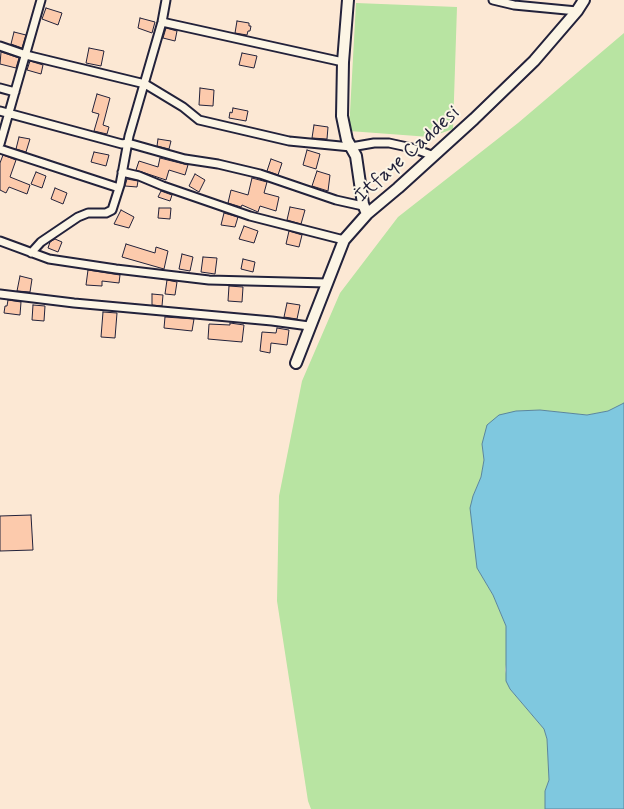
<!DOCTYPE html>
<html>
<head>
<meta charset="utf-8">
<style>
	body { margin:0 }
	canvas { display:block; background:#fce8d4 }
</style>
</head>
<body>
<canvas width="624" height="809"></canvas>
<script>
const ctx = document.querySelector('canvas').getContext('2d');
ctx.lineJoin = 'round';
function paint(path, color) { ctx.fillStyle = color; ctx.fill(path, 'evenodd'); }
const poly = rows => new Path2D(rows.map(r => 'M' + r).join(''));
function strokePath(path, color, width, dash) { ctx.strokeStyle = color; ctx.lineWidth = width; ctx.lineCap = dash ? 'butt' : 'round'; ctx.setLineDash(dash || []); ctx.stroke(path); }
function drawText(font, color, halo, rows, align = 'center') {
  ctx.font = font + ' Mynerve,sans-serif'; ctx.lineWidth = 4; ctx.setLineDash([]); ctx.textBaseline = 'middle'; ctx.strokeStyle = halo; ctx.fillStyle = color; for (const [text, x, y, turn = 0] of rows) {
    ctx.save(); ctx.translate(x, y); ctx.rotate((+turn || 0) * Math.PI / 180); ctx.textAlign = isNaN(turn) ? turn : align; if (halo) ctx.strokeText(text, 0, 0); ctx.fillText(text, 0, 0); ctx.restore();
  }
}
const green = poly([
	[356,3,457,7,453,129,430,137,349,131],
	[624,33,624,403,608,411,587,415,540,410,516,411,482,444,484,460,481,477,473,496,477,568,493,595,506,626,507,659,505,670,510,689,544,729,547,739,549,780,545,791,545,809,311,809,308,801,277,601,279,496,302,381,340,293,398,217,518,123]
]);
const water = poly([
	[624,403,624,809,545,809,545,791,549,780,547,739,544,729,510,689,506,681,506,626,493,595,477,568,470,508,473,496,481,477,484,460,482,444,487,425,499,415,516,411,540,410,587,415,608,411,624,403]
]);
const building = poly([
	[46,8,62,13,58,25,42,19,46,8],
	[140,18,155,22,152,33,138,28,140,18],
	[237,21,249,23,249,26,251,26,250,31,248,31,247,35,235,33,237,21],
	[166,28,177,31,175,41,163,38,166,28],
	[14,32,26,35,22,48,11,44,14,32],
	[89,48,104,51,101,66,86,63,89,48],
	[1,52,19,58,16,68,0,64,1,52],
	[242,53,257,56,254,68,239,65,242,53],
	[30,61,43,65,41,74,27,70,30,61],
	[200,88,214,90,213,106,199,105,200,88],
	[97,94,110,98,103,125,109,127,107,134,94,131,99,114,92,112,97,94],
	[233,108,248,111,246,121,229,118,230,112,232,113,233,108],
	[314,125,328,127,327,139,312,138,314,125],
	[19,137,30,139,26,152,16,149,19,137],
	[158,139,171,141,169,149,157,146,158,139],
	[307,150,320,154,316,169,303,165,307,150],
	[94,152,109,155,106,166,91,162,94,152],
	[3,155,16,160,10,177,30,185,27,194,9,187,6,193,0,190,0,163,3,155],
	[160,158,188,165,185,175,169,170,166,180,136,170,139,161,158,167,160,158],
	[271,159,282,163,278,175,267,171,271,159],
	[317,171,330,175,328,191,312,186,317,171],
	[36,172,46,176,42,188,31,184,36,172],
	[195,174,205,180,199,192,189,186,195,174],
	[252,178,267,182,264,193,279,197,276,211,260,206,258,212,242,205,241,207,228,203,231,190,248,195,252,178],
	[127,179,138,181,137,187,125,186,127,179],
	[55,188,67,193,63,204,51,199,55,188],
	[161,191,172,195,170,201,158,197,161,191],
	[290,207,305,210,301,224,287,220,290,207],
	[159,208,171,208,170,219,158,218,159,208],
	[121,210,134,217,129,228,114,224,121,210],
	[224,213,238,217,235,227,221,225,224,213],
	[244,226,258,231,254,243,239,239,244,226],
	[289,231,302,235,299,247,286,244,289,231],
	[55,239,62,242,58,252,48,248,50,242,55,239],
	[126,244,155,253,156,247,168,251,164,269,122,257,126,244],
	[182,254,193,257,190,271,179,269,182,254],
	[203,257,217,258,215,274,201,272,203,257],
	[243,259,255,262,253,272,241,269,243,259],
	[88,270,120,275,119,283,102,281,102,286,86,285,88,270],
	[20,276,32,279,30,292,17,291,20,276],
	[167,280,177,282,175,295,165,294,167,280],
	[229,286,243,287,242,302,228,301,229,286],
	[152,294,163,295,162,306,152,305,152,294],
	[8,300,21,302,20,315,4,313,5,306,7,306,8,300],
	[287,303,300,305,297,319,284,317,287,303],
	[33,305,45,306,44,321,32,320,33,305],
	[103,312,117,313,115,338,101,337,103,312],
	[165,317,194,319,192,331,164,328,165,317],
	[230,323,244,325,242,342,208,339,209,324,230,325,230,323],
	[277,328,289,330,287,345,271,343,270,353,260,351,262,332,276,333,277,328],
	[31,515,33,550,0,551,0,516,31,515]
]);
const street = poly([
	[493,0,514,5,577,11],
	[162,22,343,62],
	[0,46,26,55,145,84,183,107,199,120,289,141,351,147,374,143,389,143,412,148,434,156],
	[0,88,15,92],
	[0,111,122,144,128,143,185,159,218,164,260,174,336,200,363,206],
	[0,144,41,0],
	[0,149,119,188],
	[122,172,139,176,163,186,250,216,344,240],
	[0,241,49,259,116,269,209,280,327,283],
	[31,253,41,242,78,217,88,213,106,213,112,210,120,185,129,136,162,22,166,0],
	[0,294,74,303,272,321,309,326]
]);
const secondary = poly([
	[348,0,343,62,342,116,347,140,356,156,363,204,367,214],
	[296,363,344,240,367,214,398,188,474,119,534,61,577,11,584,0]
]);
const streetNames = [
	["İtfaye Caddesi",408,155,-42]
];
paint(green, '#b8e4a2');
paint(water, '#7fc8df');
strokePath(water, '#5a869d', 1);
paint(building, '#fccaac');
strokePath(building, '#22223b', 1);
strokePath(street, '#22223b', 11);
strokePath(secondary, '#22223b', 14);
strokePath(street, '#fcf5e5', 7);
strokePath(secondary, '#fcf5e5', 10);
drawText('20px', '#22223b', '#fcf5e5', streetNames);
</script>
</body>
</html>
